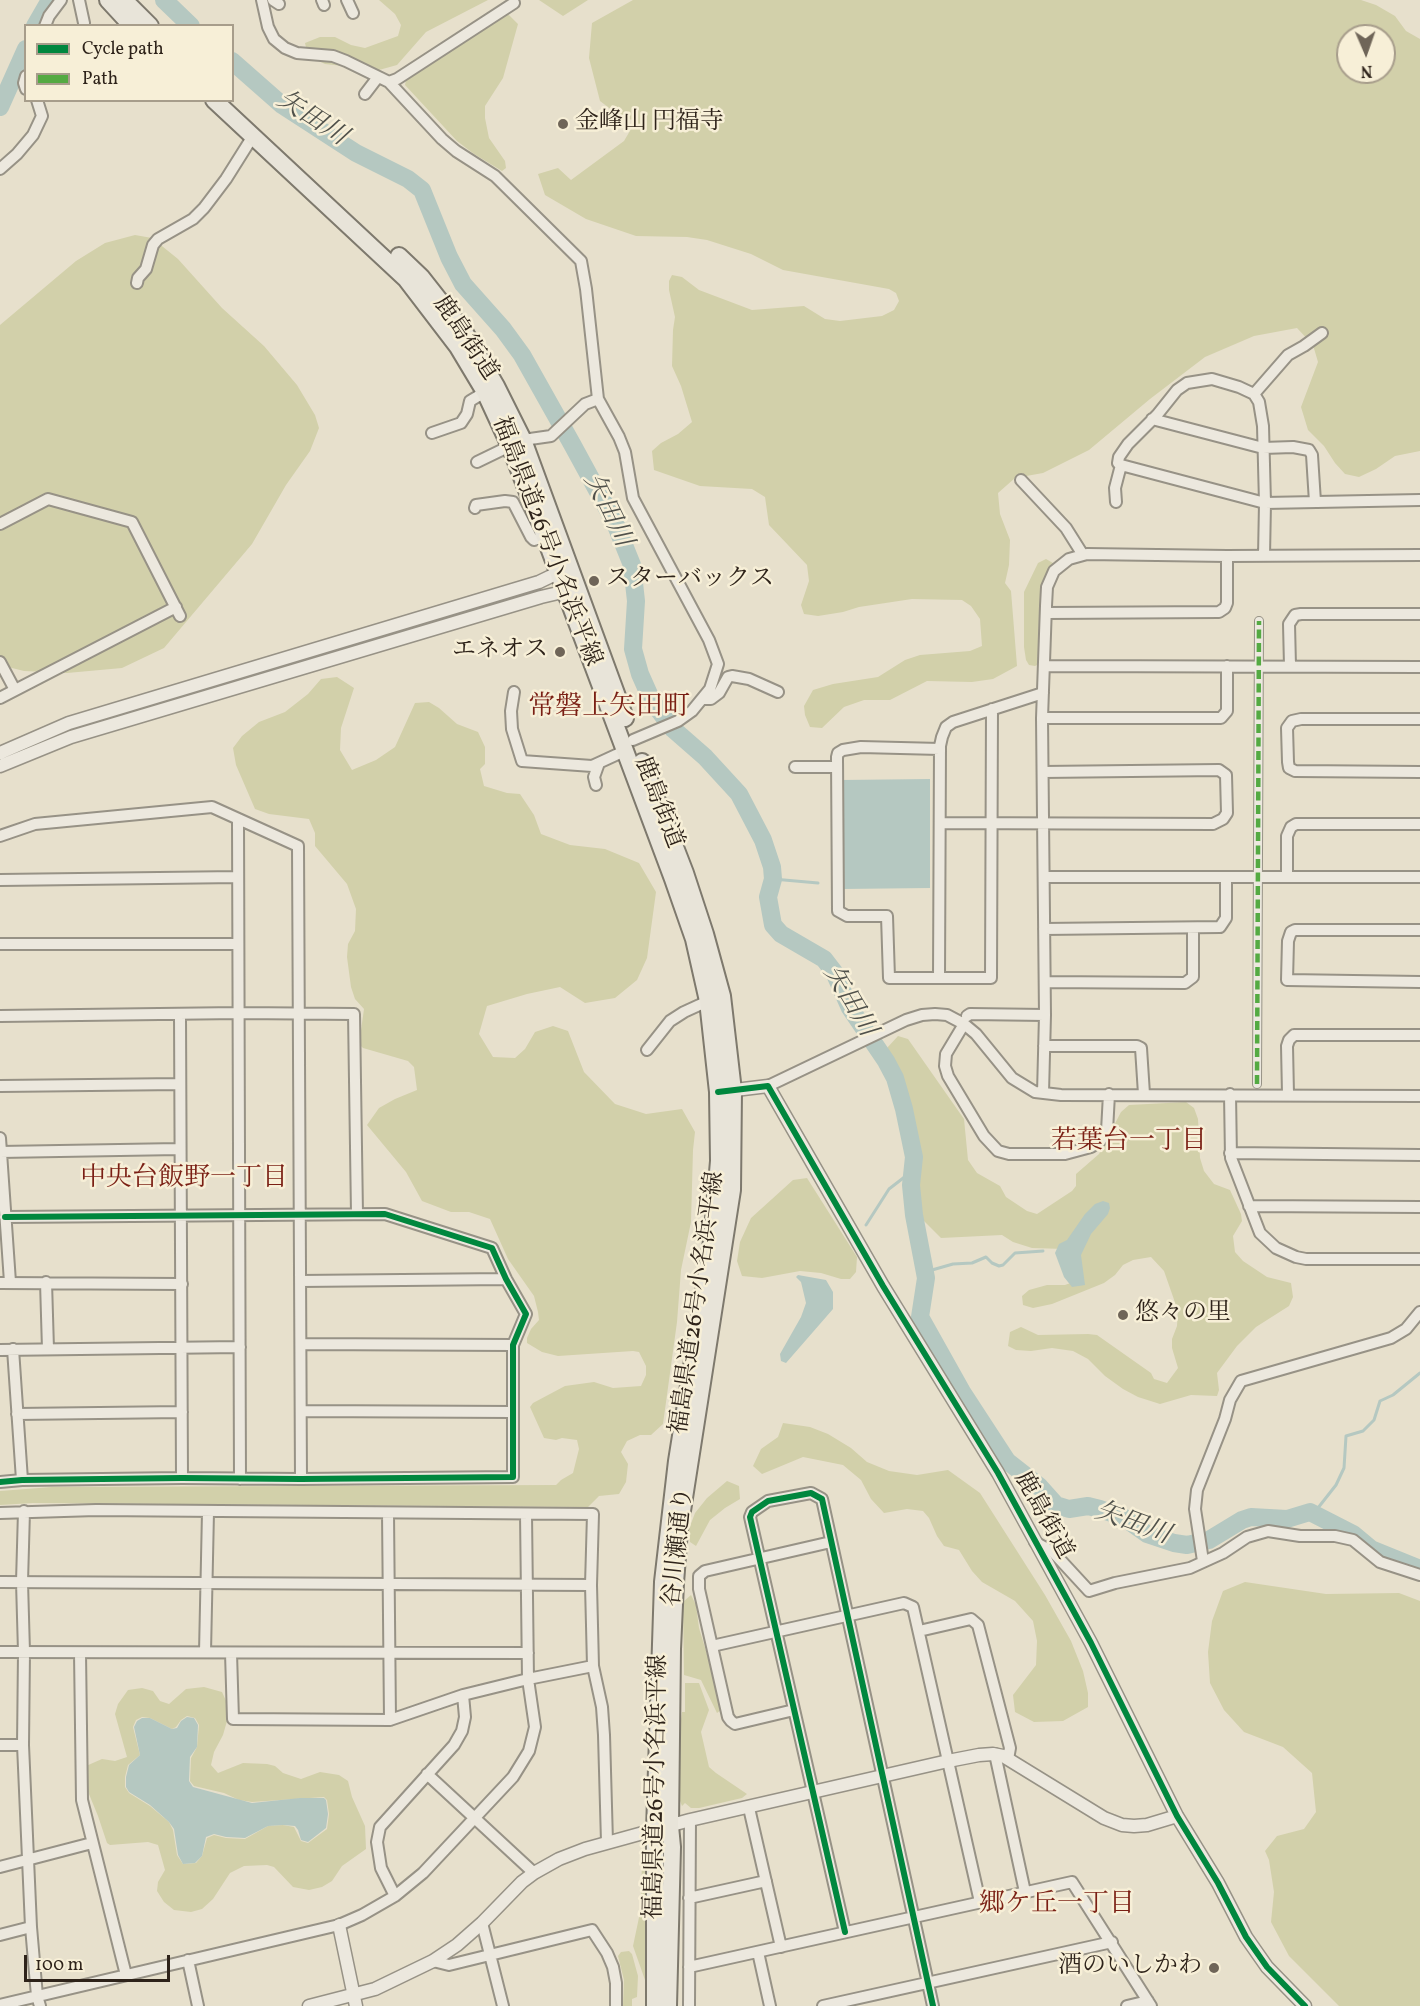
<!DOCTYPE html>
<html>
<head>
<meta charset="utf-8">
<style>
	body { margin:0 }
	#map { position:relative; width:1420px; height:2006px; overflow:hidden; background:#e7e0cc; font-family:Vollkorn,serif }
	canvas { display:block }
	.legend { position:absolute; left:24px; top:24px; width:210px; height:78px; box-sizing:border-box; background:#f7efd7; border:2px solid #a79d8b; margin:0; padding:8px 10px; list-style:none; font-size:18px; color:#2e231a }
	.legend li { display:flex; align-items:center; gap:12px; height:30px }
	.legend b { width:30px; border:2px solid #a79d8b }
	.north { position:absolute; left:1336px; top:24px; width:60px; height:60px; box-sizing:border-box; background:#f7efd7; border:2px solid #a79d8b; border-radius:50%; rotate:178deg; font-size:16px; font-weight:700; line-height:24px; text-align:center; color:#2e231a }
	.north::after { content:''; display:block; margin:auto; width:21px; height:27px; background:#6f6558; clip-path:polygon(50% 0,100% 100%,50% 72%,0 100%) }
	.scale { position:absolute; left:24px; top:1955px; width:146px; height:27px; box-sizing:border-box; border:3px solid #2e231a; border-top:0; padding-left:8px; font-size:18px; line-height:21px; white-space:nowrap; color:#2e231a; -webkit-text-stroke:4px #f7efd7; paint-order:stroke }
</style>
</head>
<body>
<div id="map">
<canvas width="1420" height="2006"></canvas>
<ul class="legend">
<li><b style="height:8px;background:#00873e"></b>Cycle path</li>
<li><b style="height:8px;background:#54aa42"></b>Path</li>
</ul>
<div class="north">N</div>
<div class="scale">100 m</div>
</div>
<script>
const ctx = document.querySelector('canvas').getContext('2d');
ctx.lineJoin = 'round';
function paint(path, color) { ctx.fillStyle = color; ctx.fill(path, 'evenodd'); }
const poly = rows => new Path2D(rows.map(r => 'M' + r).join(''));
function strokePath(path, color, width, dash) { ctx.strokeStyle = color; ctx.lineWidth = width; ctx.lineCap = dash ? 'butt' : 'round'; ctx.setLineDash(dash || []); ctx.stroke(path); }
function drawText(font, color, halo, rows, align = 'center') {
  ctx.font = font + ' Vollkorn,"Noto Serif JP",serif'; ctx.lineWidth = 5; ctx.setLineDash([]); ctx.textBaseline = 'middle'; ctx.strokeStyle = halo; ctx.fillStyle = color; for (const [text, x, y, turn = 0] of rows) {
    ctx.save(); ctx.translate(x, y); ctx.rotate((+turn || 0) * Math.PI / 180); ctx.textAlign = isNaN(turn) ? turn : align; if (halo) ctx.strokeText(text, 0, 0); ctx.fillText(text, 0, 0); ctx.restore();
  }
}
const green = poly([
	[379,0,488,0,426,32,397,65,379,70,325,64,308,56,305,43,320,37,335,37,351,45,365,48,398,36,401,25,395,14],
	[539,0,588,0,563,16],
	[633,0,1361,0,1376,5,1395,16,1406,31,1420,39,1420,451,1395,456,1376,469,1359,477,1345,474,1335,463,1324,446,1308,430,1301,407,1318,362,1313,345,1297,328,1254,336,1205,357,1150,399,1089,450,1043,473,1015,478,998,493,1000,514,1010,540,1009,565,1005,583,1011,591,1017,666,993,679,972,682,927,681,890,700,864,700,844,707,822,728,810,727,805,715,804,706,813,690,833,684,878,677,905,660,920,655,970,651,982,646,980,619,971,606,962,600,912,599,859,607,843,612,818,616,804,614,801,605,809,581,807,565,769,525,765,497,752,489,700,486,654,470,652,451,661,443,678,434,692,422,681,386,672,366,673,330,675,317,669,290,669,281,672,275,682,277,699,290,752,310,804,306,825,319,840,321,882,316,894,310,899,301,896,293,889,289,783,270,751,254,707,240,687,237,636,236,586,219,545,195,538,174,558,168,571,180,624,141,637,119,625,120,600,101,589,58,592,23],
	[1348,36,1384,36,1384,72,1348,72],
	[497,12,507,13,518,24,503,78,485,106,485,118,489,138,505,161,506,168,502,171,474,154,457,141,405,85,406,80],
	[135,235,152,238,178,259,222,308,264,346,297,385,315,415,319,428,310,451,286,485,252,544,164,648,122,668,67,673,24,671,0,665,0,325,76,261,105,243],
	[1046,559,1053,563,1053,569,1042,655,1039,664,1035,666,1029,665,1026,660,1024,647,1024,592,1038,563],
	[337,677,354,688,341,728,340,750,352,770,376,760,395,747,415,703,429,702,439,708,457,724,478,732,485,747,485,764,480,769,484,786,507,793,520,794,534,815,541,834,570,845,605,849,639,863,656,892,647,958,637,980,615,998,585,1003,560,987,527,994,487,1006,479,1034,493,1057,515,1058,525,1049,535,1032,553,1026,568,1031,584,1072,615,1104,646,1114,682,1109,695,1132,693,1150,691,1222,681,1270,677,1322,663,1424,651,1435,640,1435,627,1441,621,1452,628,1464,626,1482,619,1494,599,1496,588,1507,33,1503,0,1505,0,1491,52,1487,556,1485,561,1480,573,1473,579,1449,577,1440,562,1438,556,1440,544,1438,530,1407,533,1403,565,1386,594,1382,613,1388,641,1386,646,1375,646,1366,639,1352,633,1351,558,1356,542,1352,527,1343,527,1338,531,1329,539,1320,538,1312,534,1296,508,1259,490,1219,469,1212,451,1212,422,1201,406,1172,367,1125,379,1108,395,1099,417,1090,414,1067,408,1061,363,1048,359,1044,364,1009,355,999,351,987,347,957,348,944,355,931,356,909,347,884,315,846,315,833,309,819,269,814,255,809,236,765,233,748,242,736,259,722,285,712,308,694,321,679],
	[898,1036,908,1039,964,1119,968,1160,977,1173,1000,1186,1006,1197,1027,1211,1037,1214,1072,1191,1076,1186,1076,1174,1099,1154,1121,1112,1129,1105,1186,1102,1194,1108,1198,1119,1200,1158,1204,1171,1214,1184,1230,1190,1241,1214,1242,1221,1233,1236,1235,1252,1243,1261,1267,1277,1291,1283,1293,1297,1289,1306,1256,1327,1237,1346,1217,1373,1219,1390,1217,1396,1191,1395,1160,1404,1138,1397,1123,1389,1105,1376,1088,1359,1073,1351,1052,1348,1031,1351,1016,1350,1008,1346,1010,1332,1021,1327,1038,1335,1088,1334,1097,1335,1151,1373,1154,1379,1167,1383,1178,1368,1172,1348,1172,1339,1177,1326,1178,1311,1164,1271,1151,1257,1133,1260,1123,1265,1115,1275,1104,1283,1052,1304,1033,1308,1023,1305,1022,1296,1029,1290,1047,1285,1065,1285,1076,1281,1065,1249,1032,1248,1013,1242,1002,1235,941,1238,914,1211,908,1199,905,1122,893,1083,887,1048],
	[807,1178,857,1257,856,1272,850,1279,841,1279,821,1273,800,1271,762,1278,742,1276,737,1261,740,1242,751,1218,793,1180],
	[783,1423,810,1427,828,1434,851,1448,867,1462,889,1471,917,1475,948,1470,980,1493,1045,1595,1071,1641,1083,1671,1088,1693,1088,1707,1063,1721,1034,1722,1015,1712,1013,1695,1036,1665,1037,1641,1033,1621,1015,1601,982,1582,972,1571,959,1550,944,1546,937,1536,929,1518,923,1511,907,1509,884,1513,871,1499,861,1480,843,1465,803,1457,762,1474,753,1466,761,1449,778,1437],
	[727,1481,739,1486,740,1499,725,1508,710,1520,696,1546,690,1542,689,1529,695,1513,707,1498],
	[1245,1582,1326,1594,1399,1593,1420,1601,1420,2006,1339,2006,1289,1956,1271,1922,1274,1892,1269,1860,1265,1851,1277,1836,1304,1829,1316,1812,1312,1773,1283,1747,1244,1732,1224,1710,1210,1683,1208,1652,1212,1621,1223,1591],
	[691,1595,696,1605,699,1628,714,1677,721,1710,717,1713,701,1680,684,1675,683,1602],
	[685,1683,699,1683,709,1710,701,1732,709,1767,716,1773,747,1794,742,1798,699,1808,691,1808,685,1803,682,1806,680,1801,678,1741,682,1712,685,1712],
	[204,1687,222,1692,227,1703,227,1721,223,1735,214,1752,211,1765,218,1773,243,1763,267,1764,275,1766,283,1773,301,1779,320,1772,339,1775,348,1781,352,1797,365,1826,366,1849,342,1866,332,1881,322,1887,309,1890,293,1887,274,1867,267,1865,244,1866,230,1873,213,1899,202,1909,191,1912,174,1910,164,1902,157,1891,158,1882,165,1870,158,1845,148,1842,110,1845,107,1843,98,1816,84,1782,86,1766,102,1759,115,1761,127,1757,115,1714,118,1704,128,1690,142,1688,153,1691,160,1701,169,1704,186,1689],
	[187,1716,195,1718,199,1725,197,1747,191,1758,190,1781,194,1786,224,1793,239,1800,252,1802,324,1797,327,1800,329,1814,327,1829,308,1843,301,1841,294,1827,283,1825,268,1826,245,1839,226,1838,214,1835,207,1838,202,1856,196,1863,183,1864,177,1855,173,1830,169,1822,150,1806,129,1793,125,1787,125,1777,128,1765,140,1755,133,1727,136,1720,142,1717,150,1718,172,1729,176,1727,181,1720],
	[648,1852,650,1950,645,1980,633,1946,641,1908,642,1856,645,1853],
	[629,1951,632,1954,638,1976,637,1997,632,1999,632,2006,623,2006,624,1980,618,1956,621,1952]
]);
const water = poly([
	[930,779,930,888,842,889,841,780],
	[1103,1201,1109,1203,1110,1208,1108,1214,1091,1234,1081,1255,1085,1285,1072,1287,1064,1277,1055,1253,1059,1244,1067,1240,1085,1214,1095,1204],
	[798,1275,826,1280,833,1292,833,1309,786,1363,781,1361,780,1354,801,1317,806,1303,801,1282,796,1277],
	[187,1717,194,1718,198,1725,197,1747,190,1757,189,1781,193,1787,252,1803,300,1798,324,1798,326,1800,328,1814,326,1828,308,1842,301,1840,298,1830,295,1826,283,1825,268,1826,245,1838,226,1837,214,1834,206,1837,202,1856,195,1863,183,1864,178,1855,174,1829,169,1822,150,1805,129,1792,126,1787,126,1777,129,1765,140,1755,134,1727,137,1721,142,1718,150,1718,172,1729,177,1728,181,1721]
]);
const stream = poly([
	[773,879,818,883],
	[866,1225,889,1189,911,1172],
	[925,1272,953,1264,972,1263,986,1257,992,1263,999,1266,1003,1265,1015,1253,1043,1251],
	[1314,1513,1336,1485,1344,1468,1346,1436,1363,1431,1374,1420,1380,1401,1393,1395,1420,1373]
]);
const river = poly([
	[164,0,191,26],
	[35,26,50,0],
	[232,61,282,105,356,153,408,179,422,190,449,257,463,284,503,329,522,355,572,444,615,523,632,565,636,601,633,649,640,674,652,701,673,729,705,757,739,794,763,840,772,867,773,879,768,897,773,925,781,934,824,959,834,972,850,1008,886,1061,895,1078,904,1109,914,1157,911,1185,914,1215,926,1278,920,1317,962,1392,1007,1461,1039,1486,1056,1505,1069,1509,1088,1506,1100,1509,1123,1517,1147,1534,1174,1543,1187,1545,1209,1540,1242,1520,1251,1517,1287,1519,1310,1512,1353,1534,1371,1549,1420,1569],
	[0,107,26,49]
]);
const pedestrian = poly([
	[1257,1084,1259,621]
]);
const minor = poly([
	[79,0,84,23],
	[262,0,268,27,274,39,285,48,297,53,333,56,346,61,389,82,442,139,456,151,495,176,581,261,586,289,598,399,619,437,625,452,633,498,709,640,718,664,710,689,692,711,678,721,633,740],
	[273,0,279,4],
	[322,0,324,5],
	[347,0,353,13],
	[45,26,49,16,61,0],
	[26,76,24,83,26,89],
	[389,82,397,79,514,3],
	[365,94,378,77],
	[0,169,17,154,33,135,42,116,37,100],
	[137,283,138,278,146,269,153,245,158,239,193,219,204,208,226,179,253,136],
	[1254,394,1288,355,1304,346,1322,333],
	[1152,419,1263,448,1293,447,1309,450,1312,455,1315,502],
	[432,433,461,423,467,414,470,401,485,392],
	[523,440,551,436,585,404,598,399],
	[477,462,510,446],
	[1021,480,1066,528,1083,555],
	[1116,502,1115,488,1121,465],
	[475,508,476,505,505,501,513,502,531,537,534,540,545,537],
	[0,524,48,499,132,522,180,616],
	[1264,556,1265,503,1263,426,1259,402,1254,394,1239,387,1212,379,1187,383,1177,390,1157,415,1128,444,1119,457,1118,463,1121,465,1265,503,1420,500],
	[1046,613,1219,612,1225,608,1227,603,1227,556],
	[0,662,15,690],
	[1044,666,1420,667],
	[1290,666,1289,624,1295,615,1301,614,1420,614],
	[514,692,511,711,512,729,522,761,592,766,618,754],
	[0,698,176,607],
	[702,699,711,699,719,693,728,677,732,676,749,679,778,692],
	[1042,718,1221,718,1227,711,1227,666],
	[1420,719,1301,719,1292,721,1287,728,1288,762,1289,768,1295,771,1420,772],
	[940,749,861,747,843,750,838,753,837,757,838,911,847,916,887,916,889,978,991,978,992,709],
	[795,767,836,767],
	[596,785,594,777,599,763],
	[238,820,240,1479],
	[940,823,1213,824,1223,819,1227,813,1226,775,1219,770,1043,772],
	[0,836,35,824,212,807,298,846,301,1479],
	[1044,877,1420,877],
	[1287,877,1287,836,1291,827,1296,824,1420,824],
	[0,880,238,877],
	[1044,929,1220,927,1226,918,1226,877],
	[1420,930,1295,930,1291,932,1288,941,1287,980,1420,982],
	[0,944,238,944],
	[939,978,940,746,942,737,946,727,953,722,1043,693],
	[1045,982,1185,983,1193,977,1193,928],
	[180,1015,182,1478],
	[0,1016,239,1013,354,1014,357,1214],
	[967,1016,970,1014,1045,1015],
	[964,1024,946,1054,945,1066,948,1076,984,1136,998,1151,1009,1154,1065,1154,1091,1147,1101,1140,1107,1131,1109,1094],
	[1044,1046,1137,1046,1141,1048,1144,1094],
	[647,1050,670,1021,684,1012,708,1001],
	[0,1086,180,1084],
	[768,1086,906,1020,922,1015,935,1014,947,1015,964,1024,976,1034,1012,1078,1035,1092,1061,1095,1420,1096],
	[1043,1093,1045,1015,1042,718,1046,606,1047,587,1054,571,1069,559,1087,554,1227,556,1420,555],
	[1230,1094,1231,1158,1260,1233,1276,1248,1296,1257,1306,1259,1420,1259],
	[1288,1094,1287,1046,1289,1040,1294,1035,1420,1035],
	[0,1138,10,1282],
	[0,1152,179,1149],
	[1230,1153,1420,1155],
	[1249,1206,1420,1207],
	[300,1281,506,1279],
	[46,1282,48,1349],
	[0,1283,182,1284],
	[301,1344,513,1345],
	[13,1349,22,1480],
	[0,1350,240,1347],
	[301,1411,512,1412],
	[17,1414,182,1412],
	[0,1482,22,1480,182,1478,301,1479,513,1477,513,1345,526,1314,506,1279,492,1248,385,1214,5,1217],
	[24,1511,22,1582,24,1652,23,1745,31,1927,37,1996,40,2006],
	[0,1513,96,1510,593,1514,591,1585,593,1666,602,1707,604,1735,607,1842],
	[388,1513,390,1720],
	[1035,1542,1053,1552,1089,1591,1115,1583,1190,1568,1223,1553,1247,1537,1268,1531,1300,1536,1335,1536,1353,1540,1380,1562,1420,1575],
	[1203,1561,1195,1509,1197,1490,1225,1419,1230,1400,1241,1381,1391,1338,1406,1329,1420,1312],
	[0,1582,591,1585],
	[919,1631,971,1619,978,1625,1010,1748,1008,1759],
	[712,1646,904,1603,913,1607,980,1902],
	[0,1652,528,1653],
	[205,1652,208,1512],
	[80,1653,82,1800,126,1975],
	[231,1653,233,1719,390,1720,463,1695,528,1679,593,1666],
	[794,1710,735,1724,731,1721,728,1717,699,1589,699,1576,705,1571,831,1542],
	[0,1745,23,1745],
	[995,1754,1025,1892],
	[427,1774,534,1873],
	[749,1808,781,1947],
	[0,1867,92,1843],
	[395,1896,381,1868,377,1842,380,1827,454,1745,462,1731,465,1717,463,1695],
	[689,1898,766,1881],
	[482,1923,503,2006],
	[845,1932,750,1517,752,1512,768,1501,811,1493,822,1499,933,2006],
	[0,1935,31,1927],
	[758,1952,770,2006],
	[188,1960,198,2006],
	[433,1961,449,1965,592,1930,607,1953,613,1967,616,1983,616,2006],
	[689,1967,1072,1882,1151,2006],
	[0,2005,339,1925,362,1915,395,1896,423,1873,513,1777,529,1751,535,1727,528,1679,526,1514],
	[689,2006,690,1820],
	[823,2006,1112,1942],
	[1127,2006,1148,2001]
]);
const tertiary = poly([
	[0,753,69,723,539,582,566,569],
	[0,766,71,737,541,597,571,590],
	[727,1091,768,1086,883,1286,998,1473,1091,1643,1177,1816,1218,1883,1246,1937,1267,1967,1305,2006],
	[339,1925,356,2006],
	[309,2006,375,1989,433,1961,457,1945,482,1923,522,1882,534,1873,559,1859,585,1849,690,1820,948,1761,979,1755,993,1754,1003,1756,1104,1818,1122,1825,1134,1826,1147,1825,1177,1816]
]);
const primary = poly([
	[108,0,132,26],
	[124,0,150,26],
	[214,100,406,279,458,347,485,392,510,446,545,537,673,879,694,939,708,1001,718,1092,719,1161,712,1241,677,1461,663,1582,655,1830,655,2006],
	[399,256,421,277,465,333,496,386,523,440,625,718],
	[642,762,685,873,705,934,722,996,733,1091,732,1190,679,1530,675,1583,672,1649,670,1826,672,1847,668,2006]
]);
const quiet = poly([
	[1257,1084,1259,621]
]);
const cycleway = poly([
	[718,1092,768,1086,883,1286,998,1473,1091,1643,1177,1816,1218,1883,1246,1937,1267,1967,1305,2006],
	[0,1482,22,1480,182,1478,301,1479,513,1477,513,1345,526,1314,506,1279,492,1248,385,1214,5,1217],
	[845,1932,750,1517,752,1512,768,1501,811,1493,822,1499,933,2006]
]);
const markers = [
	[563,124,6,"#6f6558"],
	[594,581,6,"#6f6558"],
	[560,652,6,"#6f6558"],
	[1123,1315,6,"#6f6558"],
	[1214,1968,6,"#6f6558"]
];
const poiNames = [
	["金峰山 円福寺",575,124],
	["スターバックス",606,581],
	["エネオス",548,652,"right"],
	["悠々の里",1135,1315],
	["酒のいしかわ",1202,1968,"right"]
];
const streetNames = [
	["鹿島街道",464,339,56],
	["福島県道26号小名浜平線",545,542,69],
	["鹿島街道",657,803,69],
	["福島県道26号小名浜平線",699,1303,-82],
	["鹿島街道",1042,1516,61],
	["谷川瀬通り",680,1547,-84],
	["福島県道26号小名浜平線",658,1787,-89]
];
const waterNames = [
	["矢田川",311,120,33],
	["矢田川",606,511,64],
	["矢田川",848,1002,59],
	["矢田川",1132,1525,20]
];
const neighbourhoodNames = [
	["若葉台一丁目",1129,1143],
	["中央台飯野一丁目",184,1180],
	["郷ケ丘一丁目",1057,1906]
];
const quarterNames = [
	["常磐上矢田町",609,709]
];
paint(green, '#d2d0aa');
paint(water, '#b5c8c1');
strokePath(stream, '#b5c8c1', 3);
strokePath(river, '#b5c8c1', 18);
strokePath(pedestrian, '#979286', 10);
strokePath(minor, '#979286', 14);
strokePath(tertiary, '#979286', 15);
strokePath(primary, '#7e796d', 20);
strokePath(pedestrian, '#ece8de', 8);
strokePath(minor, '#ece8de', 10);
strokePath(tertiary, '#ece8de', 12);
strokePath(primary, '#e8e4d9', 16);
strokePath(quiet, '#54aa42', 4.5, [9, 4.5]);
strokePath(cycleway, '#00873e', 6);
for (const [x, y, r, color] of markers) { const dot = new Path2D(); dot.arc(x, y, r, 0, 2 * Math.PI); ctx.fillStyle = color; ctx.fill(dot); strokePath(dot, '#f7efd7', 2); }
drawText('24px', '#2e231a', '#f7efd7', poiNames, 'left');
drawText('24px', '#2e231a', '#f7efd7', streetNames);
drawText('italic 26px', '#50514b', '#f7efd7', waterNames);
drawText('26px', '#7a1f14', '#f7efd7', neighbourhoodNames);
drawText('27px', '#7a1f14', '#f7efd7', quarterNames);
</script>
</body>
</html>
